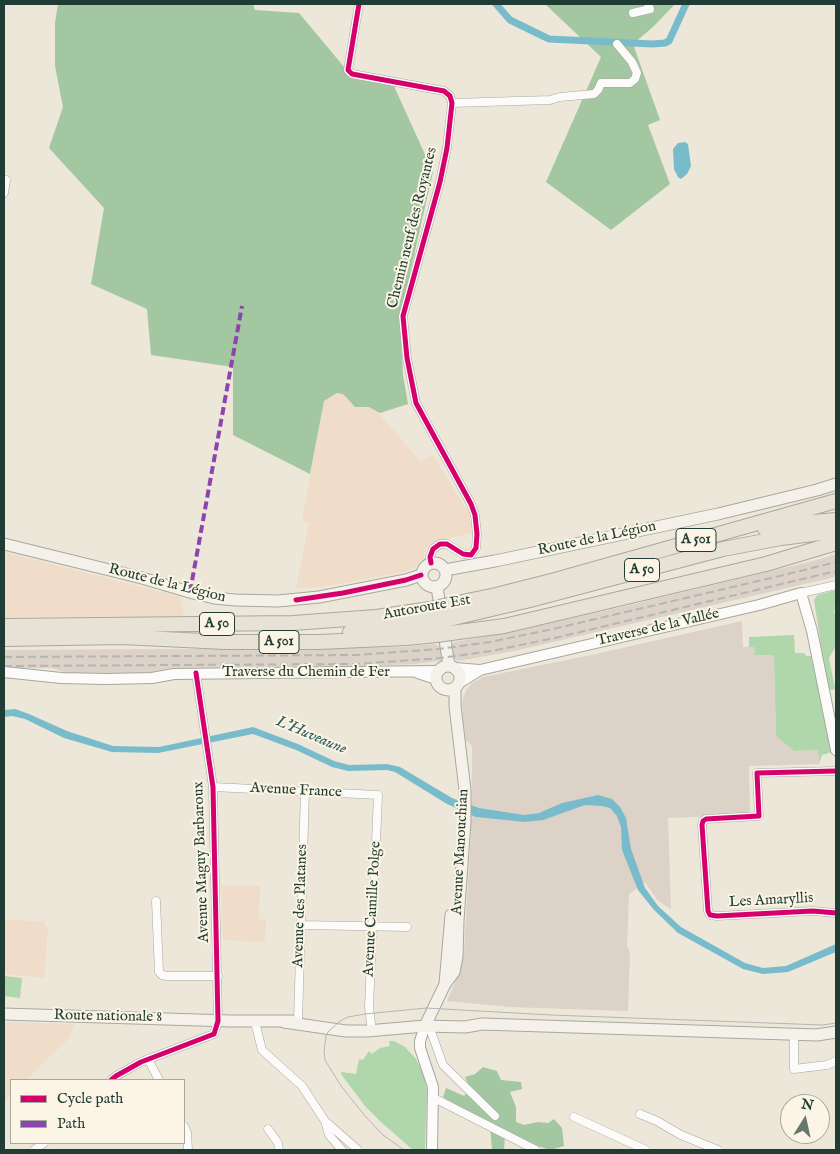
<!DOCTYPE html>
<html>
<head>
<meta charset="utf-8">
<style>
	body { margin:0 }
	#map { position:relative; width:840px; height:1154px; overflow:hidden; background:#ece7d9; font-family:"IM FELL English",serif }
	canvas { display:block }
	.frame { position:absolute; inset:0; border:5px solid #1f3d34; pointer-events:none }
	.legend { position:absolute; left:10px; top:1079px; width:175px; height:65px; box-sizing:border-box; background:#fcf5e5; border:1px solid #a4ab9e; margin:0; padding:6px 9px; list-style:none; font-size:15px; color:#1f3d34 }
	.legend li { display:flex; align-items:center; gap:10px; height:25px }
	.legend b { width:25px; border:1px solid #a4ab9e }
	.north { position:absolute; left:780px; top:1094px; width:50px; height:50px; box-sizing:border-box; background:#fcf5e5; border:1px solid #a4ab9e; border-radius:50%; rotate:10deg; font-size:14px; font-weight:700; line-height:20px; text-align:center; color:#1f3d34 }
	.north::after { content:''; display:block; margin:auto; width:18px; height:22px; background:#67786e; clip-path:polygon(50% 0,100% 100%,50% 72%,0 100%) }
</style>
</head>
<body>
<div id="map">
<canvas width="840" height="1154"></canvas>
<div class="frame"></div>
<ul class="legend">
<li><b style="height:6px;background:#d6006c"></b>Cycle path</li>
<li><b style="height:6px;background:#8e44ad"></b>Path</li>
</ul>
<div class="north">N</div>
</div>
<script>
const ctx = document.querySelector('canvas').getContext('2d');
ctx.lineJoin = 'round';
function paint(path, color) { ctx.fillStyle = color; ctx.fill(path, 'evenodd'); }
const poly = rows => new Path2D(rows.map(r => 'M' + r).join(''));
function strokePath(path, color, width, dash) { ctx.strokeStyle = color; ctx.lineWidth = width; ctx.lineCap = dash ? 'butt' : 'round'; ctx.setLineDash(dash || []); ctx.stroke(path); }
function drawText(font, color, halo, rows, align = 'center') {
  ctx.font = font + ' "IM FELL English",serif'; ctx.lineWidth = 4; ctx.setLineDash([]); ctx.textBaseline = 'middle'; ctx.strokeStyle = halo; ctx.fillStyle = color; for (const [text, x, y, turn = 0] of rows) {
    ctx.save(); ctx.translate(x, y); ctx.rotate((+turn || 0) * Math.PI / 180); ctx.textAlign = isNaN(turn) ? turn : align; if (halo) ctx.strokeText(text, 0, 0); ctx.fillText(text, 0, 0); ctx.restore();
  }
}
const built = poly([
	[337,393,343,394,355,407,369,407,375,409,420,461,433,455,470,515,473,532,430,544,426,549,423,558,414,568,405,572,322,587,296,588,309,523,302,521,324,401],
	[4,552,181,597,184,617,4,617],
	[221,885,260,886,259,919,266,920,265,942,223,940],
	[4,919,44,922,45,926,48,930,44,978,4,974],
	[4,1022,74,1024,69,1038,26,1080,11,1080,11,1095,4,1103]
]);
const industrial = poly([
	[836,554,836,576,826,579,514,651,458,661,454,659,415,664,364,666,171,668,148,673,69,674,53,668,4,669,4,650,327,648,402,647,435,644,438,646,450,645,454,642,511,632,622,607,817,560],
	[742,621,743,647,754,646,755,655,774,655,776,736,794,751,818,750,819,764,749,766,750,815,668,818,671,909,658,901,645,882,629,894,627,946,630,952,628,1011,510,1007,447,1001,458,976,464,951,471,833,472,768,472,746,465,739,462,706,463,698,467,689,472,683,483,677,596,654]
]);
const green = poly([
	[836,590,834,614,836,614,836,646,829,658,835,688,833,690,828,689,814,600,817,595],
	[794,635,795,653,804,653,806,656,811,656,812,663,816,664,832,752,822,755,819,764,818,750,794,751,776,736,774,655,755,655,754,647,749,647,749,637],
	[4,976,22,978,20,998,4,996],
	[389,1041,394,1041,405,1047,416,1059,424,1075,427,1092,425,1149,422,1150,413,1150,381,1122,365,1106,341,1074,341,1072,356,1074,359,1059,363,1060,369,1051,372,1054,380,1048,390,1046]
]);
const forest = poly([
	[58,4,253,4,255,10,299,13,350,74,393,84,433,172,400,317,403,375,408,404,380,413,369,407,355,407,343,394,337,393,324,401,310,474,233,435,233,367,151,355,147,309,91,284,104,208,49,148,63,107,55,66,55,23],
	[545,4,675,4,654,26,633,44,660,120,648,125,670,184,611,230,546,182,601,57],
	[483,1067,497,1071,501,1080,521,1082,522,1089,510,1092,516,1107,516,1122,524,1125,538,1122,548,1123,554,1119,562,1128,564,1146,550,1150,505,1135,504,1150,492,1150,490,1125,443,1097,446,1088,464,1096,470,1089,465,1077,475,1074]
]);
const water = poly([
	[685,142,688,144,691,166,687,174,681,179,678,177,674,169,673,149,678,143],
	[15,709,29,714,67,731,113,746,159,747,253,727,298,744,334,761,349,765,387,764,400,767,452,798,479,808,524,815,539,813,562,803,598,795,612,799,620,807,626,818,631,849,645,888,658,906,681,927,745,963,763,968,786,966,836,944,836,952,788,972,763,974,743,969,678,933,654,910,638,890,622,850,621,827,617,816,610,808,602,806,585,805,543,820,525,822,476,817,447,804,395,772,387,770,348,771,332,767,296,750,253,734,158,753,112,752,64,738,25,719,12,716,4,717,4,710]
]);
const canal = poly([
	[496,4,510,20,549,39,653,44,665,43,669,41,686,4]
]);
const minor = poly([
	[359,4,348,70,352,74,444,91,450,96,452,103,447,148,440,182,403,316,407,358,416,403,471,504,475,515,477,534,476,548,471,555,463,554,447,544,440,544,433,549,430,557,431,563],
	[633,13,650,9,648,4],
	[452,103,550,100,560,97,594,94,598,90,601,83,630,83,635,79,637,73,632,62,617,44],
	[4,193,6,180],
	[801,593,836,585],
	[836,771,757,773,759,816,706,819,703,821,702,825,708,911,710,915,717,916,813,911,836,913],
	[213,787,378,795,369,1007,371,1024],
	[156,901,159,972,162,975,167,976,218,976],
	[301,925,407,927],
	[298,1020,305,791],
	[255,1022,262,1050,302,1086,325,1121,358,1150],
	[429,1026,443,1065,495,1116],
	[794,1034,794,1069,827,1065,836,1061],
	[148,1059,159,1080],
	[111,1080,116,1076,141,1062,214,1034,218,1021,213,787,196,673],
	[434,1098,536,1150],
	[640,1114,657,1121,681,1135,718,1150],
	[574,1117,646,1150],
	[325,1121,329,1135,342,1150],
	[184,1126,187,1133,188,1150],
	[268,1129,278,1143,279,1150],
	[34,1150,44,1143]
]);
const tertiary = poly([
	[455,668,479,670],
	[4,672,61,678,106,679,152,678,174,674,438,671],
	[418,673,436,679],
	[459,683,480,670,759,605,801,593,812,631,836,750],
	[425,1026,420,1041,420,1048,433,1087,432,1150]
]);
const secondary = poly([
	[4,544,142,578,193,593,214,598,235,600,278,601,319,597,406,580,421,575],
	'422 575a12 12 0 1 1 24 0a12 12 0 1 1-24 0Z',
	[445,570,495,561,718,514,817,490,836,484],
	[437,587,449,666],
	'436 678a12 12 0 1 1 24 0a12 12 0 1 1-24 0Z',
	[445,984,451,915],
	[4,1014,231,1021,292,1021],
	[284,1022,346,1031,367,1031,425,1026,465,1027,482,1024,817,1035,836,1032],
	[425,1026,445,984,454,972,457,957,458,921,465,821,465,790,455,706,455,688]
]);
const motorway = poly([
	[765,529,791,524,836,520],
	[448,605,496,595,555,580,836,501],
	[449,619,530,600,723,549,781,538,836,531],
	[4,626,293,623,376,617,430,609],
	[350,632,435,622],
	[451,633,504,626,766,564,836,543],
	[4,639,122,637,225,642,319,642,406,638,437,635]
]);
const tram = poly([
	[404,1150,383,1135,365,1116,341,1086,325,1060,324,1052,326,1036,328,1032,340,1021,348,1017,365,1014,426,1008,551,1015,823,1025,836,1023]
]);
const rail = poly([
	[4,657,356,655,439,649,490,642,553,629,784,575,836,562],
	[4,666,356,664,441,658,491,651,555,638,836,571]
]);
const motorwayBridge = poly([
	[430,609,448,605],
	[435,622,449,619],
	[437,635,451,633]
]);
const quiet = poly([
	[190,592,242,306]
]);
const cycleway = poly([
	[359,4,348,70,352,74,444,91,450,96,452,103,447,148,440,182,403,316,407,358,416,403,471,504,475,515,477,534,476,548,471,555,463,554,447,544,440,544,433,549,430,557,431,563],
	[296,600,343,593,406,580,421,575],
	[836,771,757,773,759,816,706,819,703,821,702,825,708,911,710,915,717,916,813,911,836,913],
	[111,1080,116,1076,141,1062,214,1034,218,1021,213,787,196,673]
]);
const shields = [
	[696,540,40],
	[642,570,35],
	[217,624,35],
	[279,642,40]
];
const shieldNames = [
	["A 501",696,540],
	["A 50",642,570],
	["A 50",217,624],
	["A 501",279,642]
];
const streetNames = [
	["Chemin neuf des Royantes",413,228,-76],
	["Route de la Légion",597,539,-12],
	["Route de la Légion",167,584,14],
	["Autoroute Est",427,608,-10],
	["Traverse de la Vallée",658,628,-13],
	["Traverse du Chemin de Fer",306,673],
	["Avenue France",296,791,3],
	["Avenue Manouchian",461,852,-87],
	["Avenue Maguy Barbaroux",202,862,-92],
	["Les Amaryllis",771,901,-3],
	["Avenue des Platanes",301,906,-88],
	["Avenue Camille Polge",373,909,-87],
	["Route nationale 8",108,1017,1]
];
const waterNames = [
	["L'Huveaune",311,736,23]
];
paint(built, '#efddca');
paint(industrial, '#dcd2c8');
paint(green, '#b0d6ac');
paint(forest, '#a2c7a1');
paint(water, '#78bccc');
strokePath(canal, '#78bccc', 7);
strokePath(minor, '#a7a89f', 9);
strokePath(tertiary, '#a7a89f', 12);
strokePath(secondary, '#a7a89f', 13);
strokePath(motorway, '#a7a89f', 16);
strokePath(minor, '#fcfbf9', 8);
strokePath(tertiary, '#fcfbf9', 10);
strokePath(secondary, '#f4f1eb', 11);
strokePath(motorway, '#e7e2d5', 14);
strokePath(tram, '#b3b6b3', 1);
strokePath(rail, '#b3b6b3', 2, [8, 4]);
strokePath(motorwayBridge, '#a7a89f', 16, []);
strokePath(motorwayBridge, '#e7e2d5', 14);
strokePath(quiet, '#8e44ad', 4, [8, 4]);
strokePath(cycleway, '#d6006c', 5);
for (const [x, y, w] of shields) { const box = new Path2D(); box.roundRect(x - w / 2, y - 11.5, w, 23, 4); ctx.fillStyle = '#fcf5e5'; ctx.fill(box); strokePath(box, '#1f3d34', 1); }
drawText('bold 14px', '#1f3d34', null, shieldNames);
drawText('15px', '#1f3d34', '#fcf5e5', streetNames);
drawText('italic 16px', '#2b5e60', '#fcf5e5', waterNames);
</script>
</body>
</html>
